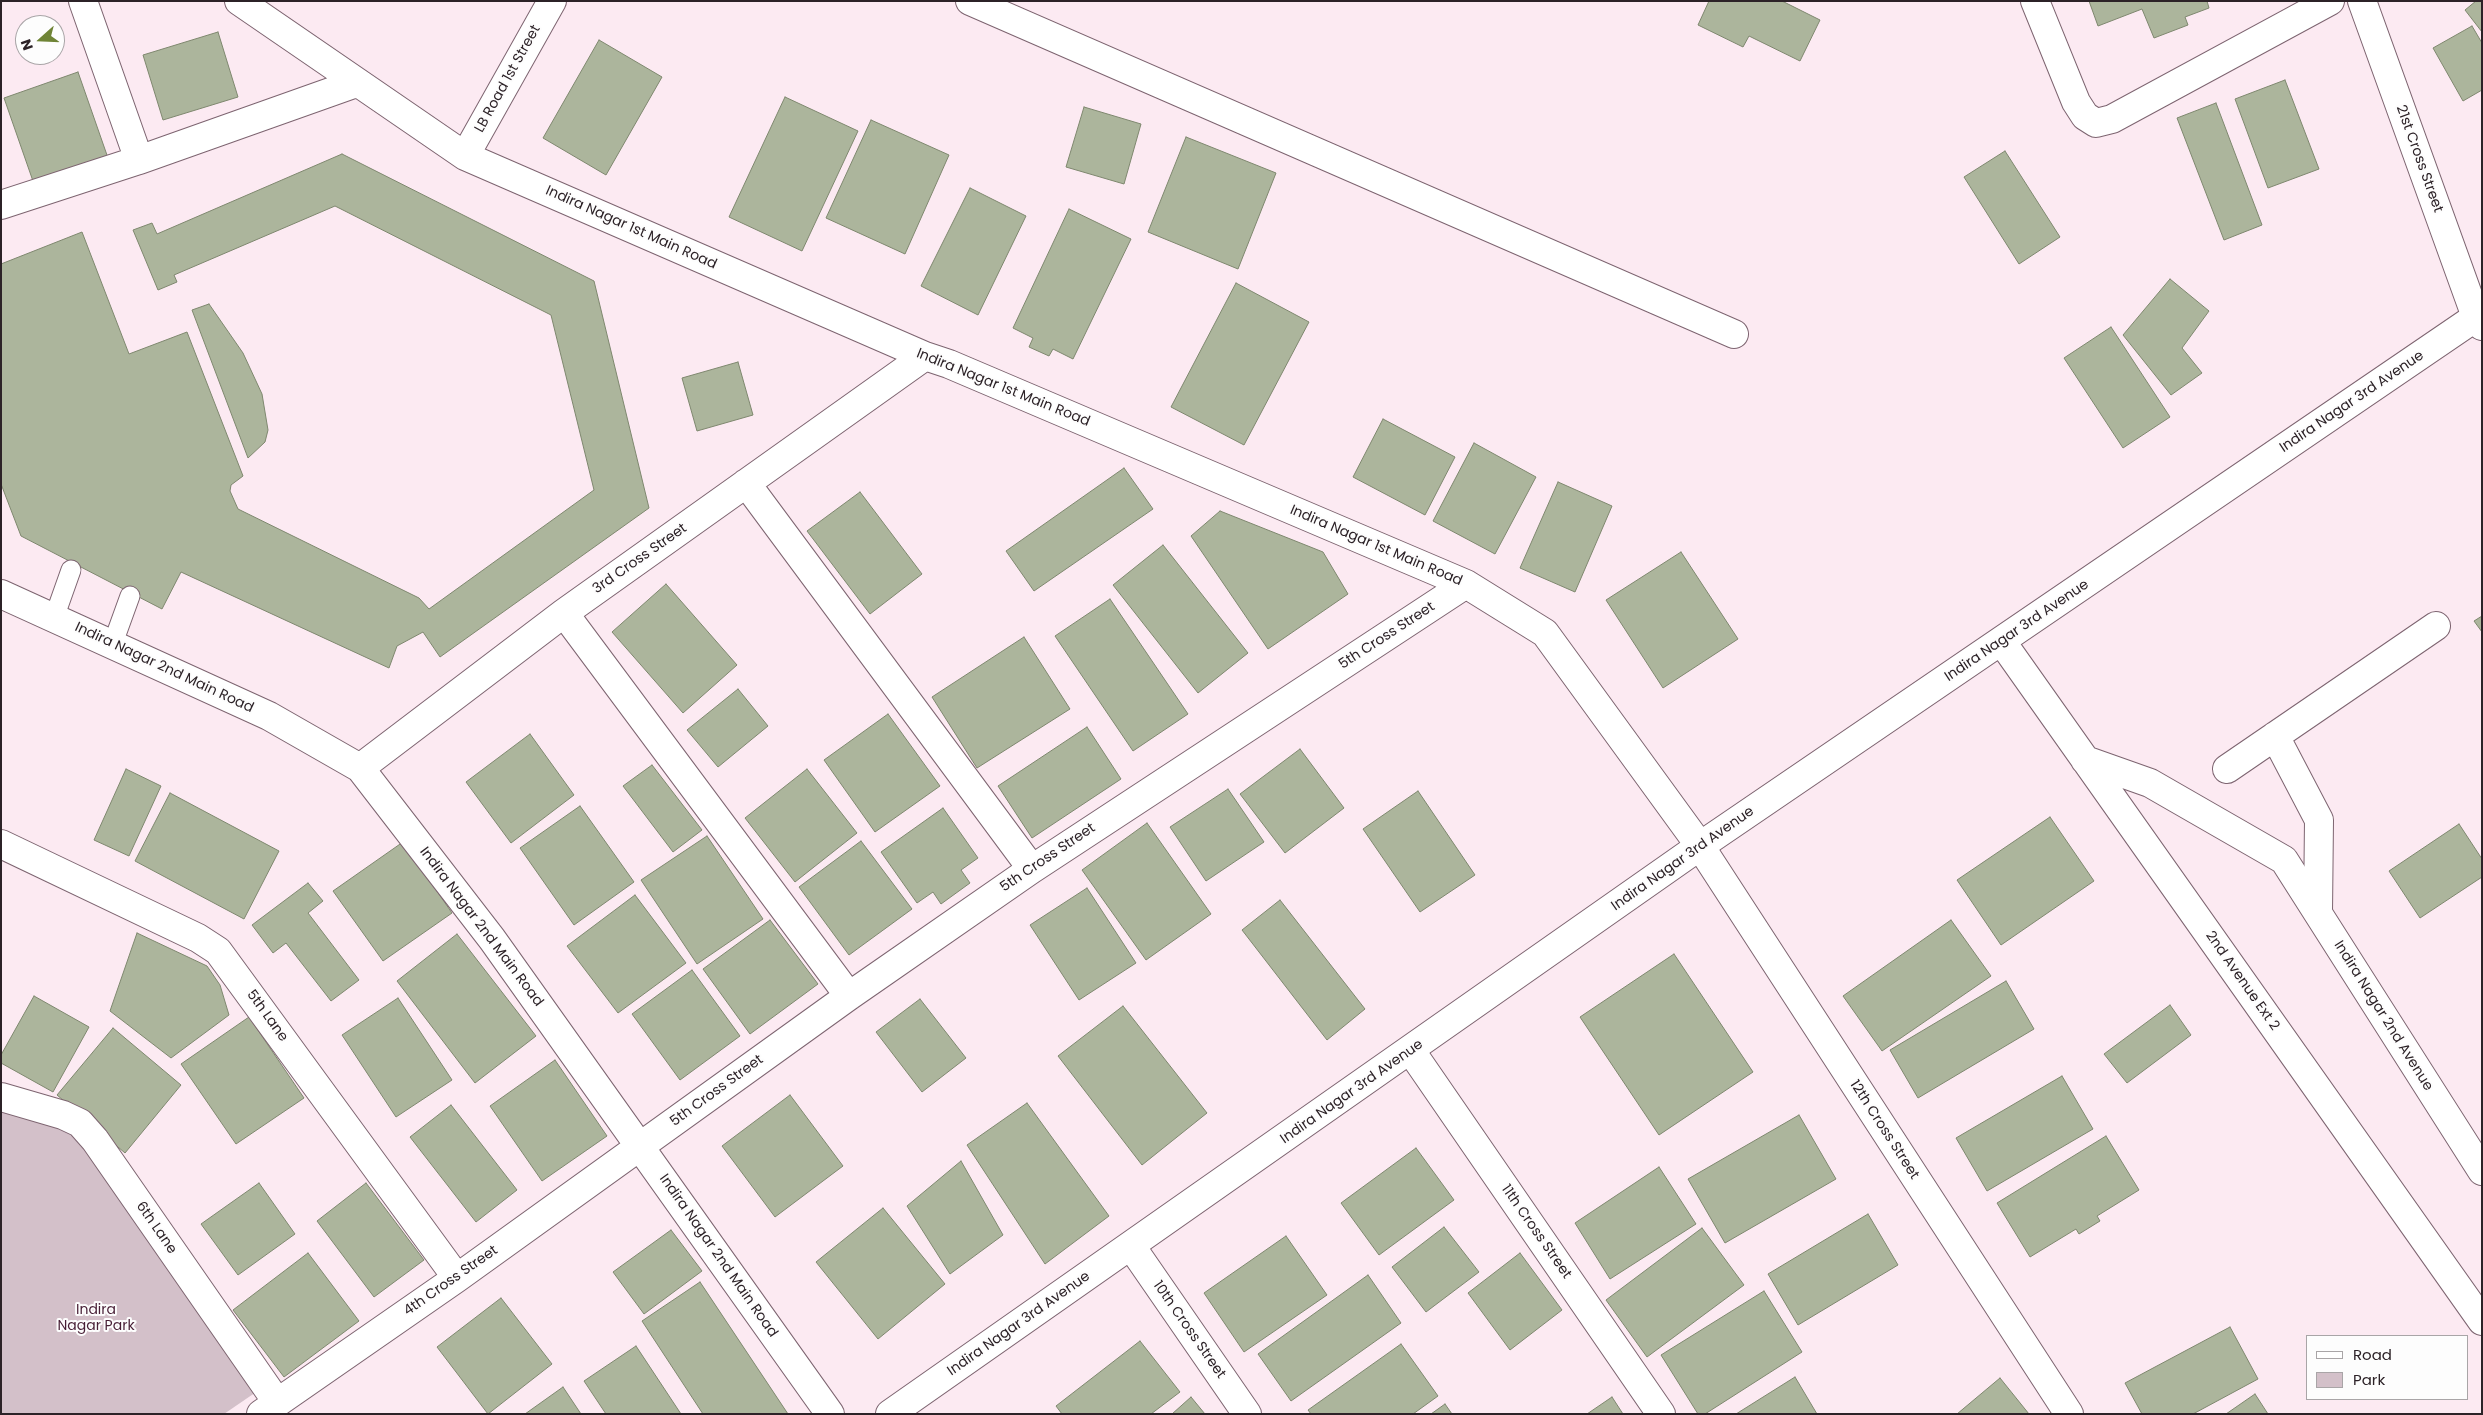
<!DOCTYPE html>
<html>
<head>
<meta charset="utf-8">
<style>
	body { margin:0 }
	#map { position:relative; width:2483px; height:1415px; overflow:hidden; background:#fceaf2; font-family:Poppins,sans-serif }
	canvas { display:block }
	.frame { position:absolute; inset:0; border:2px solid #2c2227; pointer-events:none }
	.legend { position:absolute; left:2306px; top:1335px; width:162px; height:65px; box-sizing:border-box; background:#fdfdfd; border:1px solid #a9a5a7; margin:0; padding:6px 9px; list-style:none; font-size:15px; color:#2c2227 }
	.legend li { display:flex; align-items:center; gap:10px; height:25px }
	.legend b { width:25px; border:1px solid #a9a5a7 }
	.north { position:absolute; left:15px; top:15px; width:50px; height:50px; box-sizing:border-box; background:#fdfdfd; border:1px solid #a9a5a7; border-radius:50%; rotate:250deg; font-size:14px; font-weight:700; line-height:20px; text-align:center; color:#2c2227 }
	.north::after { content:''; display:block; margin:auto; width:18px; height:22px; background:#6f8436; clip-path:polygon(50% 0,100% 100%,50% 72%,0 100%) }
</style>
</head>
<body>
<div id="map">
<canvas width="2483" height="1415"></canvas>
<div class="frame"></div>
<ul class="legend">
<li><b style="height:6px;background:#fff"></b>Road</li>
<li><b style="height:14px;background:#d3c0c9"></b>Park</li>
</ul>
<div class="north">N</div>
</div>
<script>
const ctx = document.querySelector('canvas').getContext('2d');
ctx.lineJoin = 'round';
function paint(path, color) { ctx.fillStyle = color; ctx.fill(path, 'evenodd'); }
const poly = rows => new Path2D(rows.map(r => 'M' + r).join(''));
function strokePath(path, color, width, dash) { ctx.strokeStyle = color; ctx.lineWidth = width; ctx.lineCap = dash ? 'butt' : 'round'; ctx.setLineDash(dash || []); ctx.stroke(path); }
function drawText(font, color, halo, rows, align = 'center') {
  ctx.font = font + ' Poppins,sans-serif'; ctx.lineWidth = 4; ctx.setLineDash([]); ctx.textBaseline = 'middle'; ctx.strokeStyle = halo; ctx.fillStyle = color; for (const [text, x, y, turn = 0] of rows) {
    ctx.save(); ctx.translate(x, y); ctx.rotate((+turn || 0) * Math.PI / 180); ctx.textAlign = isNaN(turn) ? turn : align; if (halo) ctx.strokeText(text, 0, 0); ctx.fillText(text, 0, 0); ctx.restore();
  }
}
const green = poly([
	[1,1106,75,1128,265,1386,224,1414,1,1414]
]);
const building = poly([
	[1709,1,1782,1,1820,20,1800,61,1749,36,1743,47,1698,25,1709,1],
	[2089,1,2207,1,2209,8,2185,17,2188,25,2154,38,2142,9,2098,26,2089,1],
	[2476,1,2482,1,2482,32,2465,10,2476,1],
	[2472,26,2482,43,2482,90,2463,101,2433,48,2472,26],
	[218,32,238,97,163,120,143,55,218,32],
	[599,40,662,77,606,175,543,138,599,40],
	[78,72,108,158,34,184,4,98,78,72],
	[2285,80,2319,169,2268,188,2235,99,2285,80],
	[785,97,858,131,802,251,729,217,785,97],
	[2216,103,2262,225,2224,240,2177,118,2216,103],
	[1084,107,1141,124,1124,184,1066,167,1084,107],
	[871,120,949,155,905,254,826,218,871,120],
	[1186,137,1276,173,1238,269,1148,232,1186,137],
	[2005,151,2060,237,2019,264,1964,177,2005,151],
	[342,154,594,281,649,508,440,657,423,632,397,646,389,668,181,572,162,609,21,536,1,484,1,264,82,232,129,354,187,332,243,476,231,485,230,491,238,509,419,598,429,609,594,490,551,315,335,206,174,275,177,282,158,290,133,230,152,223,157,234,342,154],
	[970,188,1026,216,978,315,921,286,970,188],
	[1069,209,1131,239,1073,359,1053,349,1049,356,1029,347,1033,338,1013,328,1069,209],
	[2170,279,2209,311,2182,348,2202,373,2171,395,2123,335,2170,279],
	[1236,283,1309,322,1244,445,1171,407,1236,283],
	[209,304,243,353,262,394,268,430,265,442,248,458,192,310,209,304],
	[2111,327,2170,417,2123,448,2064,358,2111,327],
	[738,362,753,415,697,431,682,378,738,362],
	[1383,419,1455,457,1425,515,1353,477,1383,419],
	[1474,443,1536,477,1495,554,1433,521,1474,443],
	[1124,468,1153,509,1034,591,1006,551,1124,468],
	[1558,482,1612,506,1575,592,1520,568,1558,482],
	[860,492,922,574,870,614,807,531,860,492],
	[1220,511,1323,552,1348,594,1268,649,1191,536,1220,511],
	[1163,545,1248,653,1198,693,1113,585,1163,545],
	[1681,552,1738,639,1663,688,1606,600,1681,552],
	[666,584,737,665,683,713,612,632,666,584],
	[1110,599,1188,714,1133,751,1055,636,1110,599],
	[2482,616,2482,632,2474,621,2482,616],
	[1024,637,1070,709,977,768,932,697,1024,637],
	[738,689,768,726,718,767,687,730,738,689],
	[888,714,940,786,875,832,824,760,888,714],
	[1087,727,1121,779,1032,838,998,786,1087,727],
	[530,734,574,795,511,843,466,782,530,734],
	[1300,749,1344,808,1285,853,1240,794,1300,749],
	[652,765,702,830,673,852,623,786,652,765],
	[126,769,161,786,129,856,94,840,126,769],
	[807,769,857,833,795,882,745,818,807,769],
	[1228,789,1264,842,1206,881,1170,827,1228,789],
	[1418,791,1475,875,1420,912,1363,829,1418,791],
	[170,793,279,851,244,919,135,861,170,793],
	[580,806,634,882,574,925,520,848,580,806],
	[943,808,978,858,961,870,970,883,941,904,933,892,917,903,881,852,943,808],
	[2050,817,2094,881,2001,945,1957,880,2050,817],
	[1147,823,1211,914,1146,960,1082,870,1147,823],
	[2459,824,2482,859,2482,877,2420,918,2389,871,2459,824],
	[707,836,763,919,697,964,641,880,707,836],
	[861,841,912,909,849,955,799,887,861,841],
	[403,842,452,913,383,961,333,891,403,842],
	[308,883,323,901,308,913,359,980,331,1001,286,943,273,953,252,925,308,883],
	[1087,888,1136,963,1079,1000,1030,925,1087,888],
	[635,895,686,963,618,1013,567,946,635,895],
	[1280,900,1365,1009,1327,1040,1242,930,1280,900],
	[770,920,818,984,750,1034,703,969,770,920],
	[1951,920,1991,976,1882,1051,1843,996,1951,920],
	[137,933,207,966,220,985,229,1015,171,1058,110,1011,137,933],
	[457,934,536,1036,475,1083,397,981,457,934],
	[1674,954,1753,1072,1659,1135,1580,1017,1674,954],
	[692,970,740,1036,680,1080,632,1014,692,970],
	[2006,981,2034,1029,1918,1098,1890,1050,2006,981],
	[34,996,89,1027,53,1092,1,1063,1,1055,34,996],
	[398,998,452,1080,396,1117,342,1035,398,998],
	[920,999,966,1058,922,1092,876,1032,920,999],
	[2170,1005,2191,1035,2127,1083,2104,1054,2170,1005],
	[1123,1006,1207,1113,1142,1165,1058,1056,1123,1006],
	[249,1017,304,1098,236,1144,181,1064,249,1017],
	[113,1028,181,1085,125,1153,57,1095,113,1028],
	[555,1060,607,1136,542,1181,490,1106,555,1060],
	[2062,1076,2093,1129,1987,1191,1956,1138,2062,1076],
	[790,1095,843,1166,775,1217,722,1146,790,1095],
	[1027,1103,1109,1216,1045,1264,967,1145,1027,1103],
	[451,1105,517,1190,476,1222,410,1137,451,1105],
	[1799,1115,1836,1179,1725,1243,1688,1179,1799,1115],
	[2106,1136,2139,1190,2097,1216,2100,1221,2079,1234,2076,1229,2030,1257,1997,1203,2106,1136],
	[1416,1148,1454,1200,1379,1255,1341,1203,1416,1148],
	[961,1161,1003,1235,950,1274,907,1206,961,1161],
	[1659,1167,1696,1224,1610,1279,1575,1223,1659,1167],
	[259,1183,295,1234,238,1275,201,1224,259,1183],
	[366,1183,424,1260,374,1297,317,1221,366,1183],
	[883,1208,945,1284,878,1339,816,1262,883,1208],
	[1868,1214,1898,1265,1798,1325,1768,1274,1868,1214],
	[1444,1227,1479,1272,1426,1312,1392,1267,1444,1227],
	[1702,1228,1744,1285,1647,1357,1606,1300,1702,1228],
	[671,1230,702,1271,644,1314,613,1272,671,1230],
	[1286,1236,1327,1295,1244,1352,1204,1293,1286,1236],
	[308,1253,359,1321,284,1377,233,1310,308,1253],
	[1520,1253,1562,1310,1510,1350,1468,1293,1520,1253],
	[1368,1275,1401,1323,1291,1401,1258,1354,1368,1275],
	[700,1282,788,1414,703,1414,642,1321,700,1282],
	[1764,1291,1802,1352,1705,1414,1698,1414,1661,1355,1764,1291],
	[501,1298,552,1364,488,1414,437,1347,501,1298],
	[2230,1327,2258,1379,2193,1414,2142,1414,2125,1383,2230,1327],
	[1140,1341,1180,1392,1151,1414,1062,1414,1056,1406,1140,1341],
	[1401,1344,1438,1396,1413,1414,1311,1414,1308,1410,1401,1344],
	[636,1346,681,1414,606,1414,584,1381,636,1346],
	[1795,1377,1817,1414,1736,1414,1795,1377],
	[2000,1378,2029,1414,1957,1414,2000,1378],
	[563,1387,581,1414,525,1414,563,1387],
	[2255,1394,2268,1414,2226,1414,2255,1394],
	[1191,1397,1205,1414,1172,1414,1191,1397],
	[1612,1397,1623,1414,1587,1414,1612,1397],
	[1445,1404,1452,1414,1431,1414,1445,1404]
]);
const lane = poly([
	[54,618,71,570],
	[113,643,130,596]
]);
const street = poly([
	[83,1,139,160],
	[239,1,465,156,925,356,949,364,1466,584,1545,633,1700,846,2069,1414],
	[970,1,1734,334],
	[2035,1,2076,102,2085,116,2096,123,2112,119,2330,1],
	[2362,1,2476,317,2482,326],
	[465,156,552,1],
	[1,205,139,160,356,83],
	[746,483,1032,869],
	[1,594,269,716,360,768,492,939,830,1414],
	[564,613,849,996],
	[2275,736,2319,820,2318,912],
	[360,768,564,613,925,356],
	[2227,769,2436,626],
	[1,844,198,938,218,951,457,1278],
	[1411,1051,1661,1414],
	[1,1097,63,1115,80,1123,95,1140,277,1402],
	[1131,1246,1247,1414],
	[261,1414,457,1278,849,996,1032,869,1466,584]
]);
const secondary = poly([
	[2002,642,2482,1321],
	[2085,760,2150,783,2284,860,2482,1171],
	[890,1414,1700,846,2482,313]
]);
const streetNames = [
	["LB Road 1st Street",508,79,-61],
	["21st Cross Street",2419,159,70],
	["Indira Nagar 1st Main Road",631,228,24],
	["Indira Nagar 1st Main Road",1003,388,22],
	["Indira Nagar 3rd Avenue",2352,402,-34],
	["Indira Nagar 1st Main Road",1376,546,23],
	["3rd Cross Street",640,559,-35],
	["Indira Nagar 3rd Avenue",2017,631,-34],
	["5th Cross Street",1387,636,-33],
	["Indira Nagar 2nd Main Road",164,668,25],
	["5th Cross Street",1048,858,-34],
	["Indira Nagar 3rd Avenue",1683,859,-35],
	["Indira Nagar 2nd Main Road",481,927,53],
	["2nd Avenue Ext 2",2242,981,55],
	["5th Lane",267,1016,54],
	["Indira Nagar 2nd Avenue",2383,1016,58],
	["5th Cross Street",717,1091,-36],
	["Indira Nagar 3rd Avenue",1352,1092,-35],
	["12th Cross Street",1884,1130,57],
	["6th Lane",156,1228,55],
	["11th Cross Street",1536,1232,55],
	["Indira Nagar 2nd Main Road",718,1256,55],
	["4th Cross Street",451,1281,-35],
	["Indira Nagar 3rd Avenue",1019,1324,-35],
	["10th Cross Street",1189,1330,55]
];
const parkNames = [
	["Indira",96,1310],
	["Nagar Park",96,1326]
];
paint(green, '#d3c0c9');
paint(building, '#acb59c');
strokePath(building, '#7e876e', 1);
strokePath(lane, '#7d6470', 21);
strokePath(street, '#7d6470', 30);
strokePath(secondary, '#7d6470', 30);
strokePath(lane, '#fff', 19);
strokePath(street, '#fff', 28);
strokePath(secondary, '#fff', 28);
drawText('14px', '#2c2227', '#fdfdfd', streetNames);
drawText('14px', '#471e35', '#fdfdfd', parkNames);
</script>
</body>
</html>
